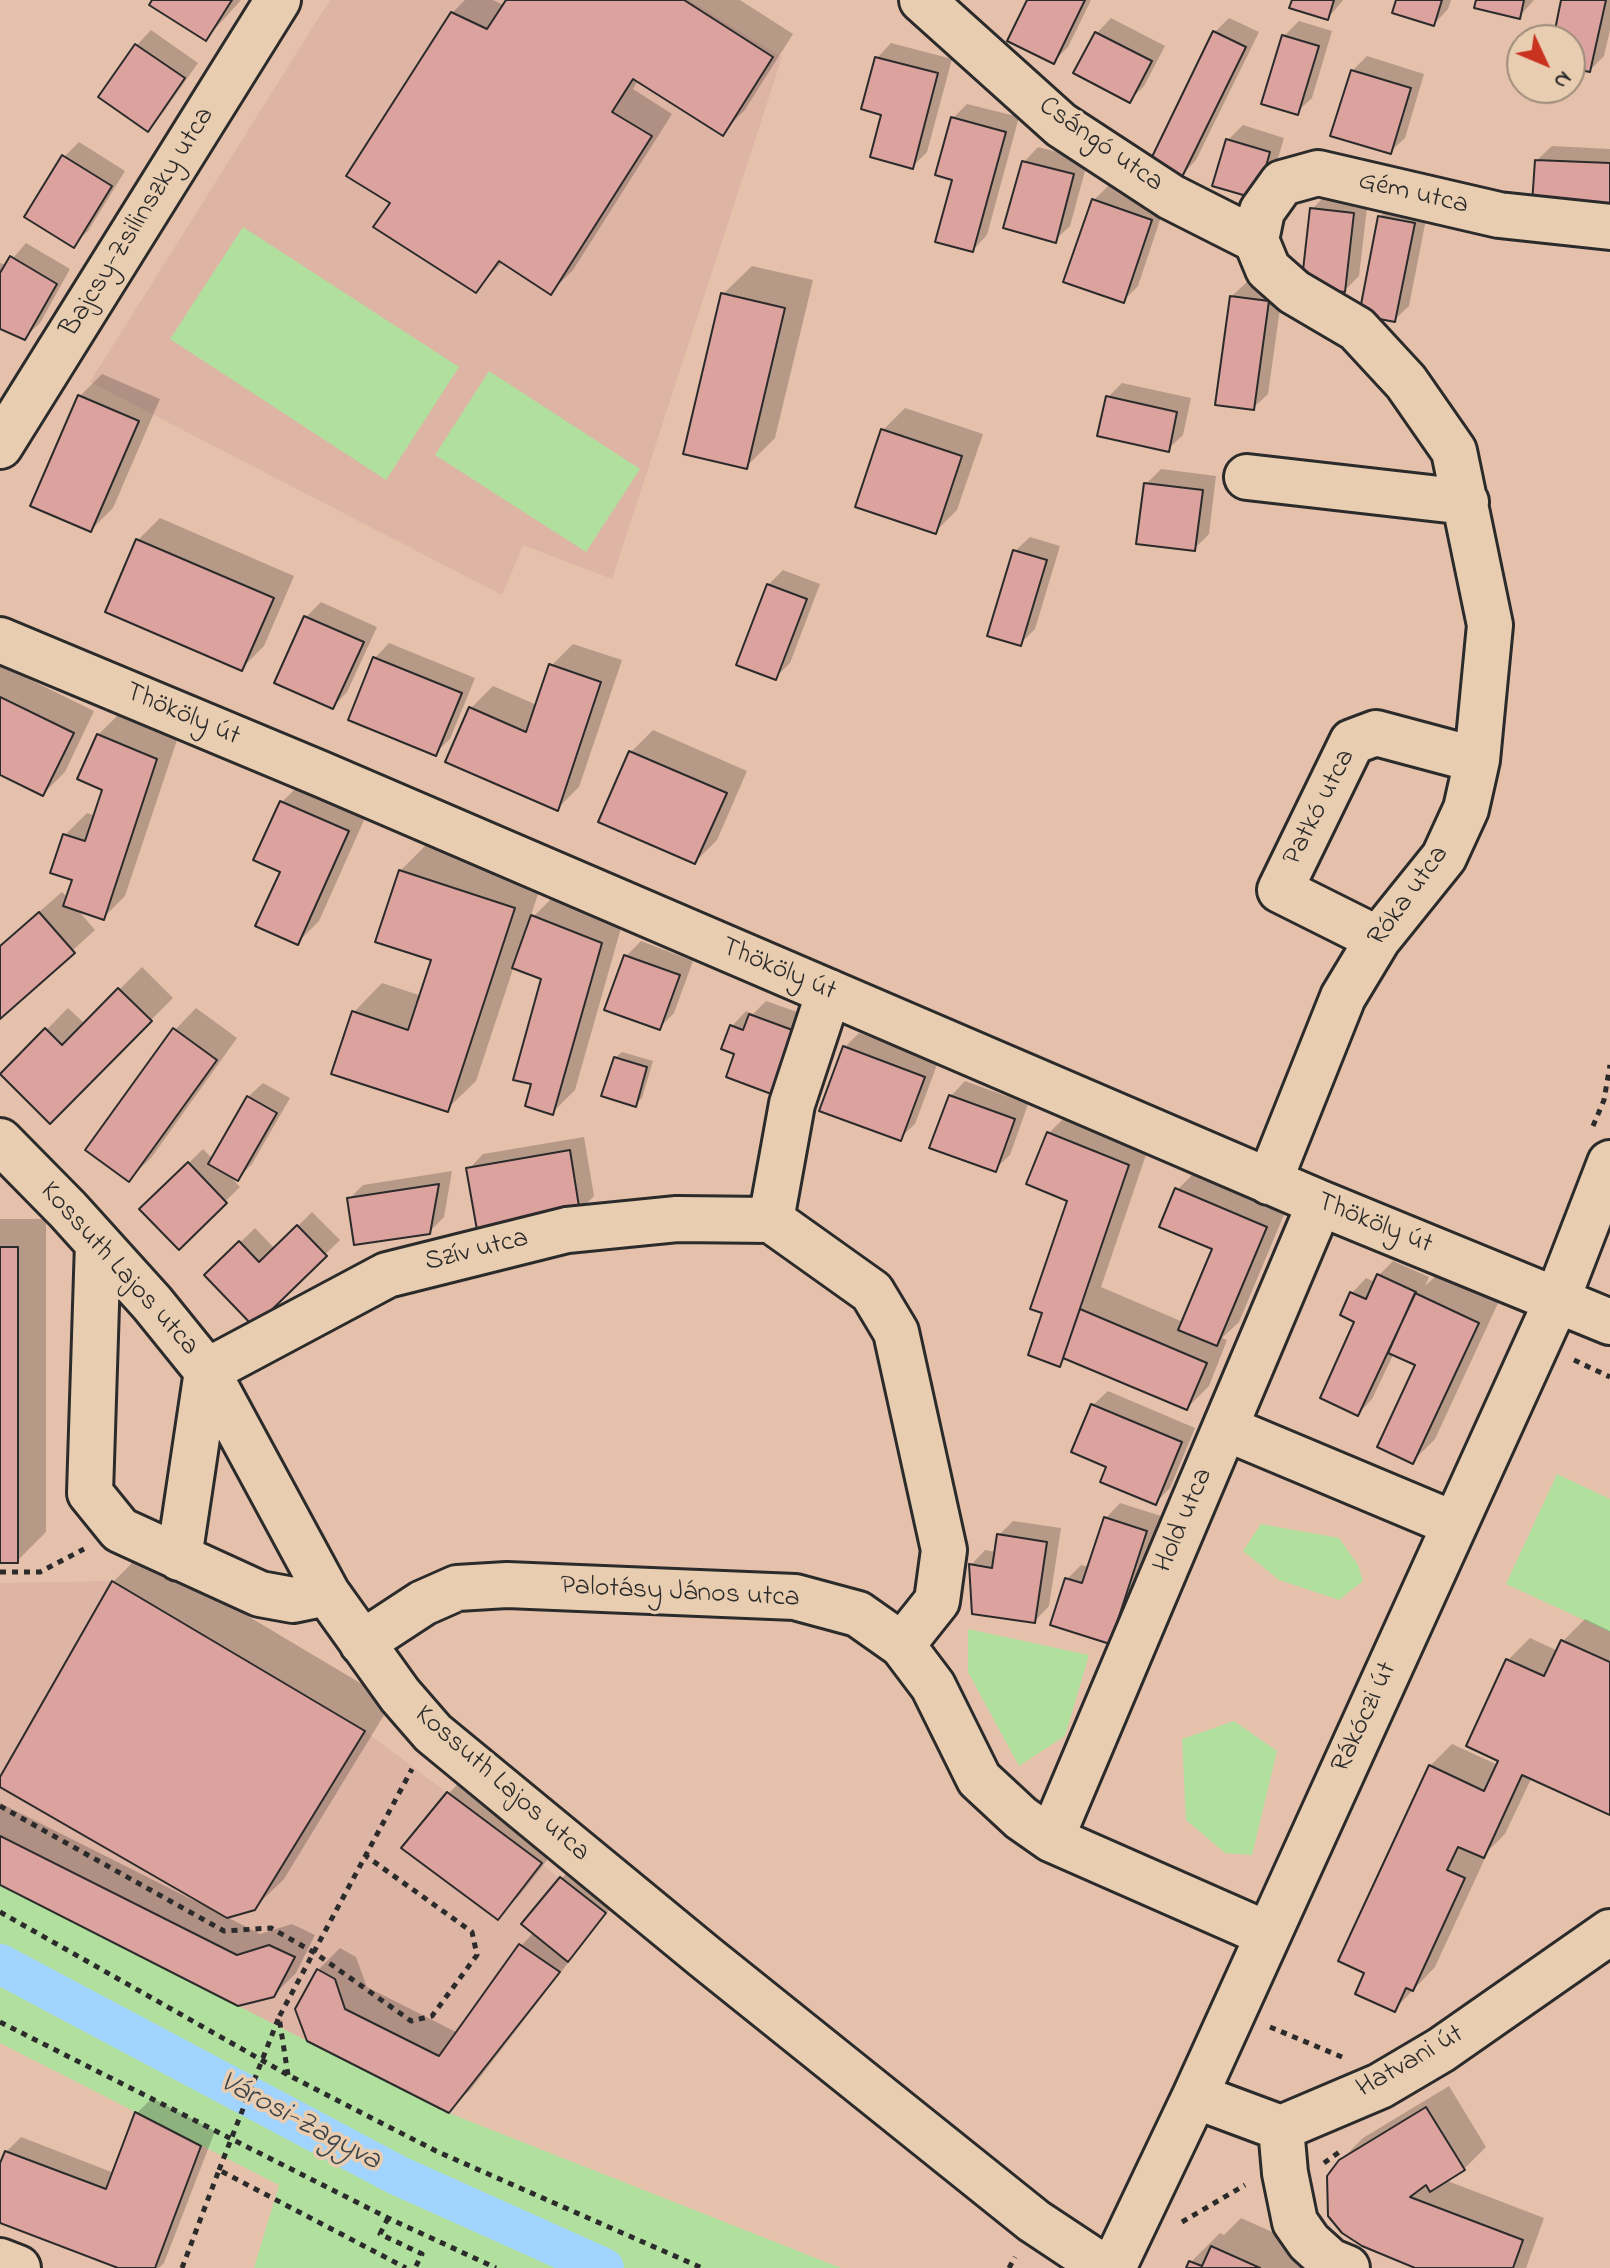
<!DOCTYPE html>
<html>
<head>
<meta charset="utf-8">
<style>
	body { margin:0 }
	#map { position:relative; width:1610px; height:2268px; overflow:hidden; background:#e5c0ab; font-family:"Indie Flower",sans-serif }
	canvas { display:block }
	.north { position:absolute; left:1506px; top:24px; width:80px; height:80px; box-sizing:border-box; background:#e9cdb0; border:2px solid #9d8c7b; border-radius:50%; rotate:134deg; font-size:22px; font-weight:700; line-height:32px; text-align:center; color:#2b2b2b }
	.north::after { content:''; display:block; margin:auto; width:28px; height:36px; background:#c8321e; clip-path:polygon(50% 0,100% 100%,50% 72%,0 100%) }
</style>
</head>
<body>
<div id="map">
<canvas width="1610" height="2268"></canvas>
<div class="north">N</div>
</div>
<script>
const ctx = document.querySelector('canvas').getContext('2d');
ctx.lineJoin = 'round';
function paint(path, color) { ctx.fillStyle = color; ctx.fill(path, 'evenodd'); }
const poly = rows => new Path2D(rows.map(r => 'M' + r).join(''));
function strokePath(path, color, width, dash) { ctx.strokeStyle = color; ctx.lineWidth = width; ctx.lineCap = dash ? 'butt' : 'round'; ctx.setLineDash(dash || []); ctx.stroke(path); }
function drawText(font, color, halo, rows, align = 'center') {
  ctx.font = font + ' "Indie Flower",sans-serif'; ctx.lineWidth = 7; ctx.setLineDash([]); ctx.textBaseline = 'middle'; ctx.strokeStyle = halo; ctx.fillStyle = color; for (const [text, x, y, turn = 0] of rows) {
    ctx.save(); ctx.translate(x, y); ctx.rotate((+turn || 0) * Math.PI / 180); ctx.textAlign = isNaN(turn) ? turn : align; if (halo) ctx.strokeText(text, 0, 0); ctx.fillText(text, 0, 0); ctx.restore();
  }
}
const built = poly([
	[330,0,689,0,782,57,612,579,523,545,502,595,90,382],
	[112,1581,365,1731,606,1913,449,2113,0,1885,0,1583]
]);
const green = poly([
	[243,227,459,367,386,480,170,339],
	[489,371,640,469,586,552,435,455],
	[1557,1474,1610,1499,1610,1632,1506,1584],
	[1261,1524,1339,1538,1358,1565,1363,1581,1339,1600,1279,1580,1243,1551],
	[968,1629,1089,1655,1065,1736,1019,1766,968,1672],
	[1234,1721,1277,1751,1252,1855,1225,1853,1186,1820,1182,1739],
	[0,1885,449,2113,841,2268,254,2268,279,2185,0,2043]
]);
const shadow = poly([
	[155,0,241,0,206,39],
	[465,0,493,0,505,6,508,0,740,0,793,34,744,111,722,133,638,80,633,89,672,114,573,270,551,292,503,261,476,290,393,202,452,13],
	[1029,0,1091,0,1068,47,1054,61],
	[1294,0,1343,0,1328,18],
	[1398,0,1451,0,1448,9,1434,24],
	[1478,0,1534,0,1519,17],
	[1563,0,1610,0,1610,30,1604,56,1590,70,1570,65,1570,40,1555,40],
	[1111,18,1165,46,1144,86,1130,100,1076,72,1097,33],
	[1229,18,1259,32,1196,160,1182,175,1215,32],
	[1299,21,1332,31,1312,98,1297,112,1284,36],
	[151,30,198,63,162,114,148,129,101,97,137,45],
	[891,43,952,59,927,152,913,166,884,113,877,58],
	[1367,56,1424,74,1405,138,1390,152,1352,71],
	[967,104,1019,117,987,235,973,250,954,178,953,118],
	[1243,125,1284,138,1271,182,1228,140],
	[79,142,125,171,88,231,73,245,64,157],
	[1552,146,1610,149,1610,206,1537,160],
	[1038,147,1088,160,1070,226,1055,240,1024,162],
	[1108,186,1165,205,1138,286,1123,301,1094,200],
	[1326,195,1368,199,1359,276,1345,290,1312,209],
	[1395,202,1428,209,1409,306,1394,320,1380,217],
	[26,243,70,269,40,323,25,337,0,327,0,263,7,265],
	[752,266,813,280,775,438,746,467,723,294],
	[1247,282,1283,287,1268,394,1253,408,1232,296],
	[102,374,160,399,113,508,91,530,33,505,80,396],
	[1122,383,1191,398,1183,435,1168,449,1108,397],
	[905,408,983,434,957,510,935,532,857,506,883,430],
	[1161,469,1216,476,1209,534,1194,549,1146,484],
	[160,518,294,576,264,646,242,668,138,540],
	[1030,537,1060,546,1035,629,1020,644,1015,551],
	[783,570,820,584,790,663,775,678,768,585],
	[321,602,377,627,347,692,333,707,277,682,306,617],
	[389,643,475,678,450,739,435,753,375,658],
	[573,644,622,660,579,787,557,809,471,708,493,686,537,705,551,666],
	[0,665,94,711,65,772,43,794,0,773],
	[120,713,178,737,125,896,103,918,77,909,95,930,0,1016,0,946,62,892,68,898,75,879,65,835,87,813,96,816,105,789,98,735],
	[653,730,747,771,717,840,695,862,600,821,631,752],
	[304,780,369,809,319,921,297,943,283,871,282,802],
	[429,842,543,879,529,921,555,895,623,921,575,1090,553,1112,533,1083,544,978,514,966,476,1081,447,1109,354,1012,382,983,422,996,434,959,400,871],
	[641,941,693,961,674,1013,659,1028,626,956],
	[142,967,173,998,50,1121,3,1074,68,1008,85,1024],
	[766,1001,820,1020,737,1053,732,1026,746,1011,753,1014],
	[196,1008,237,1038,151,1158,129,1179,175,1030],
	[859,1033,938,1062,915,1124,900,1138,845,1047],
	[622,1052,653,1061,642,1098,635,1104,615,1058],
	[965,1081,1028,1104,1010,1155,995,1169,951,1096],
	[263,1083,290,1098,252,1164,238,1178,228,1174,240,1187,179,1247,142,1209,203,1149,213,1159,248,1097],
	[1071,1111,1150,1143,1101,1287,1183,1322,1214,1248,1177,1190,1199,1168,1288,1205,1239,1322,1222,1338,1227,1340,1209,1386,1187,1408,1067,1357,1060,1364,1045,1312,1070,1200,1049,1133],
	[584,1137,594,1196,579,1211,469,1169,483,1154],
	[452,1171,444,1217,429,1232,349,1199,363,1185],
	[312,1212,340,1240,254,1324,207,1275,255,1228,275,1249],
	[0,1219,46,1219,46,1532,17,1561,0,1561],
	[1393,1261,1429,1277,1425,1286,1439,1273,1499,1301,1435,1439,1413,1461,1418,1364,1394,1353,1372,1399,1358,1414,1357,1321,1352,1293,1366,1278,1375,1282,1379,1275],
	[1108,1391,1195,1428,1170,1488,1155,1503,1109,1466,1093,1405],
	[1120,1503,1161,1516,1124,1627,1109,1642,1067,1579,1081,1565,1089,1567,1106,1518],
	[1013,1521,1061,1528,1049,1606,1035,1621,971,1565,985,1550,996,1552,999,1535],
	[142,1553,392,1702,284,1879,254,1908,225,1916,260,1934,292,1924,315,1935,296,1973,273,1996,0,1883,0,1803,197,1902,198,1899,0,1785,0,1781,113,1582],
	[1585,1619,1610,1631,1610,1813,1532,1777,1505,1834,1484,1855,1486,1856,1435,1967,1394,2010,1367,1972,1430,1766,1452,1744,1498,1765,1508,1660,1530,1638,1558,1651,1563,1641],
	[471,1771,562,1841,519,1896,497,1917,404,1847,449,1793],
	[576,1864,619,1897,471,2089,449,2111,308,2040,318,1970,340,1948,356,1957,367,1987,458,2033,521,1946,534,1932,561,1879],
	[1449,2086,1486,2147,1464,2169,1445,2180,1544,2218,1526,2268,1420,2268,1340,2161,1363,2138],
	[152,2098,215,2131,164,2263,159,2268,124,2268,0,2221,0,2169,6,2152,21,2137,114,2173,137,2113],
	[1241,2218,1353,2268,1188,2268,1191,2262,1220,2233,1224,2235]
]);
const canal = poly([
	[0,1964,397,2175,604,2268]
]);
const building = poly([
	[152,0,232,0,206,41,149,5,152,0],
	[506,0,684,0,773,57,723,136,633,79,612,112,652,136,551,295,499,261,476,293,373,227,390,203,346,176,451,12,487,29,506,0],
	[1027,0,1085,0,1054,64,1007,41,1027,0],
	[1292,0,1334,0,1328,20,1289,8,1292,0],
	[1396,0,1442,0,1434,26,1392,13,1396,0],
	[1476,0,1524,0,1520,19,1474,8,1476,0],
	[1561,0,1606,0,1590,72,1570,68,1570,40,1553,40,1561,0],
	[1213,31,1246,47,1182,177,1150,161,1213,31],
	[1095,32,1152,61,1130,103,1073,73,1095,32],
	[1282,35,1319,46,1298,115,1261,104,1282,35],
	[135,44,185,78,148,132,98,97,135,44],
	[875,57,938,73,913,169,870,157,881,115,861,109,875,57],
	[1351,70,1411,88,1391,154,1330,136,1351,70],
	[951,117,1006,132,973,252,935,242,952,180,935,175,951,117],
	[1226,139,1270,152,1257,199,1212,186,1226,139],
	[62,155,112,186,74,248,24,217,62,155],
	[1535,160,1610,163,1610,208,1532,204,1535,160],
	[1022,161,1074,174,1056,243,1003,228,1022,161],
	[1092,199,1152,220,1124,303,1063,282,1092,199],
	[1310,208,1354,213,1345,292,1301,288,1310,208],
	[1378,216,1415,223,1395,322,1359,315,1378,216],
	[10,256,57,284,25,340,0,329,0,273,10,256],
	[721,293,785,308,747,469,683,454,721,293],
	[1230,296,1269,301,1254,410,1215,405,1230,296],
	[78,395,139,421,91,532,30,506,78,395],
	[1106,396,1177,412,1169,452,1097,436,1106,396],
	[881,429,962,456,936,534,855,507,881,429],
	[1144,483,1203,490,1195,551,1136,544,1144,483],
	[136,539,274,598,242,671,105,612,136,539],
	[1013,550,1047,560,1021,646,987,636,1013,550],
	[767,584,807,599,776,680,736,665,767,584],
	[304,616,364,642,333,709,274,683,304,616],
	[373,657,462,693,436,756,348,720,373,657],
	[549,664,601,682,558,811,445,762,469,707,526,732,549,664],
	[0,697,74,733,43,796,0,775,0,697],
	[97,734,157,759,104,920,63,906,72,880,50,873,63,834,85,841,102,790,77,779,97,734],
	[629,751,727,793,695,864,598,822,629,751],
	[280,801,349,831,298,945,255,926,280,872,253,860,280,801],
	[399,870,515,908,448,1112,331,1074,352,1011,408,1030,431,960,375,942,399,870],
	[39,912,75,953,0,1019,0,946,39,912],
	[531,915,602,943,553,1115,525,1106,531,1084,513,1080,541,979,512,968,531,915],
	[624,955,680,975,660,1030,604,1010,624,955],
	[118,988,152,1021,50,1124,0,1074,45,1028,62,1045,118,988],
	[749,1014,806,1035,782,1098,726,1077,734,1054,721,1049,730,1025,743,1030,749,1014],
	[173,1028,217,1060,129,1182,85,1150,173,1028],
	[843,1046,925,1077,901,1141,819,1111,843,1046],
	[614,1057,647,1067,636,1107,601,1096,614,1057],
	[949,1095,1015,1119,996,1172,929,1148,949,1095],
	[247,1096,277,1113,238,1181,208,1164,247,1096],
	[1047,1132,1129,1165,1060,1367,1028,1355,1042,1313,1030,1309,1067,1201,1026,1184,1047,1132],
	[570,1150,580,1213,477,1230,466,1168,570,1150],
	[188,1162,227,1203,179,1250,139,1209,188,1162],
	[439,1184,430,1234,354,1245,347,1198,439,1184],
	[1175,1188,1267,1227,1217,1346,1178,1330,1212,1249,1159,1227,1175,1188],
	[297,1225,327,1256,254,1327,204,1275,239,1241,259,1262,297,1225],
	[0,1247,18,1247,18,1563,0,1563,0,1247],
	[1377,1274,1416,1292,1358,1416,1320,1398,1354,1322,1340,1315,1350,1292,1366,1299,1377,1274],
	[1415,1293,1479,1323,1413,1464,1377,1447,1415,1365,1388,1353,1415,1293],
	[1080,1309,1207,1363,1187,1410,1063,1358,1080,1309],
	[1091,1404,1182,1442,1156,1505,1100,1482,1106,1467,1071,1452,1091,1404],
	[1104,1517,1147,1531,1110,1644,1050,1625,1065,1578,1082,1583,1104,1517],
	[997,1534,1047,1542,1035,1623,972,1614,969,1564,992,1568,997,1534],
	[112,1581,365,1731,255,1910,227,1918,0,1787,0,1777,112,1581],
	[1561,1640,1610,1662,1610,1815,1522,1775,1484,1858,1458,1847,1447,1870,1465,1878,1413,1991,1406,1988,1395,2012,1355,1994,1364,1973,1338,1961,1429,1765,1484,1791,1498,1761,1466,1746,1506,1659,1544,1676,1561,1640],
	[447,1792,542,1863,498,1920,401,1848,447,1792],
	[0,1836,237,1955,269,1945,295,1957,274,1997,238,2006,0,1885,0,1836],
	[560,1877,606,1913,568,1962,521,1924,560,1877],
	[519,1944,560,1972,449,2113,307,2041,295,2009,317,1969,335,1979,345,2009,439,2056,519,1944],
	[1426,2107,1465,2170,1430,2192,1426,2185,1410,2197,1523,2240,1513,2268,1415,2268,1362,2246,1342,2233,1328,2216,1327,2176,1339,2160,1426,2107],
	[135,2112,201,2146,155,2268,118,2268,0,2223,0,2163,5,2151,106,2189,135,2112],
	[1211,2246,1260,2268,1186,2268,1189,2261,1202,2266,1211,2246]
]);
const path = poly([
	[1593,1126,1604,1100,1610,1065],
	[1574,1360,1610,1377],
	[0,1572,40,1572,84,1549],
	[0,1806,224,1931,271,1928,315,1953,411,2021,432,2016,477,1955,472,1932,366,1856],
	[0,1912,288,2075,436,2151,702,2268],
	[0,2022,388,2218,496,2268],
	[1270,2027,1342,2057],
	[288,2075,279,2017,412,1769],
	[1324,2163,1342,2150],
	[388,2218,380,2234,422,2254,415,2268],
	[1182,2222,1245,2185],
	[182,2268,219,2170,406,2268],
	[1009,2268,1015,2257]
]);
const minor = poly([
	[922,0,1061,125,1171,197,1256,240],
	[1256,240,1268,269,1294,292,1357,329,1406,382,1454,451,1490,625,1477,760,1466,809,1444,857,1378,939,1343,997,1269,1182],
	[1256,240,1262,211,1282,183,1318,173,1499,215,1610,227],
	[0,446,278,0],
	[1247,477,1466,502],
	[0,640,321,774,1320,1203,1610,1322],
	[1378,939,1280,890,1352,742,1376,733,1477,760],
	[0,1141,68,1210,152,1303,207,1371,327,1593,400,1695,433,1733,705,1957,1034,2221,1105,2268],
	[771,1220,792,1104,829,992],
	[98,1243,90,1493,120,1530,260,1594,293,1600,327,1593],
	[1225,1428,1454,1524],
	[179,1558,207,1371,387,1275,567,1230,677,1219,771,1220,872,1292,896,1332,944,1550,937,1601,902,1645],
	[362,1643,423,1603,457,1588,507,1585,795,1597,858,1614,902,1645,933,1686,979,1779,1021,1818,1051,1839,1267,1934],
	[1051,1839,1320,1203],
	[1195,2096,1281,2128,1380,2086,1441,2050,1610,1932],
	[1281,2128,1285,2173,1295,2222,1309,2242,1330,2261,1347,2268],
	[0,2261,18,2268],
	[1113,2268,1195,2096,1557,1300,1610,1163]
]);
const pathBridge = poly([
	[219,2170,279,2017]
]);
const streetNames = [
	["Csángó utca",1100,146,35],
	["Gém utca",1413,195,13],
	["Bajcsy-Zsilinszky utca",139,223,-58],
	["Thököly út",182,716,23],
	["Patkó utca",1321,808,-63],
	["Róka utca",1410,897,-54],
	["Thököly út",778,971,23],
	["Thököly út",1374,1225,22],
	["Szív utca",477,1252,-14],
	["Kossuth Lajos utca",118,1270,48],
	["Hold utca",1185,1521,-67],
	["Palotásy János utca",680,1594,3],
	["Rákóczi út",1366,1718,-65],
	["Kossuth Lajos utca",501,1785,41],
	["Hatvani út",1411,2063,-30]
];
const waterNames = [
	["Városi-Zagyva",299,2123,28]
];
paint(built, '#deb4a5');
paint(green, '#b1df9e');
paint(shadow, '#0003');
strokePath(canal, '#a0d3fd', 40);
paint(building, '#dca29e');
strokePath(building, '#2b2b2b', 2);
strokePath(minor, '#2b2b2b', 50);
strokePath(path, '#2b2b2b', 5, [6, 6]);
strokePath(minor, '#e9cdb0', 44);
strokePath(pathBridge, '#2b2b2b', 5, [6, 6]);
drawText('28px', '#2b2b2b', '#e9cdb0', streetNames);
drawText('italic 30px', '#3d444a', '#e9cdb0', waterNames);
</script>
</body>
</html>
